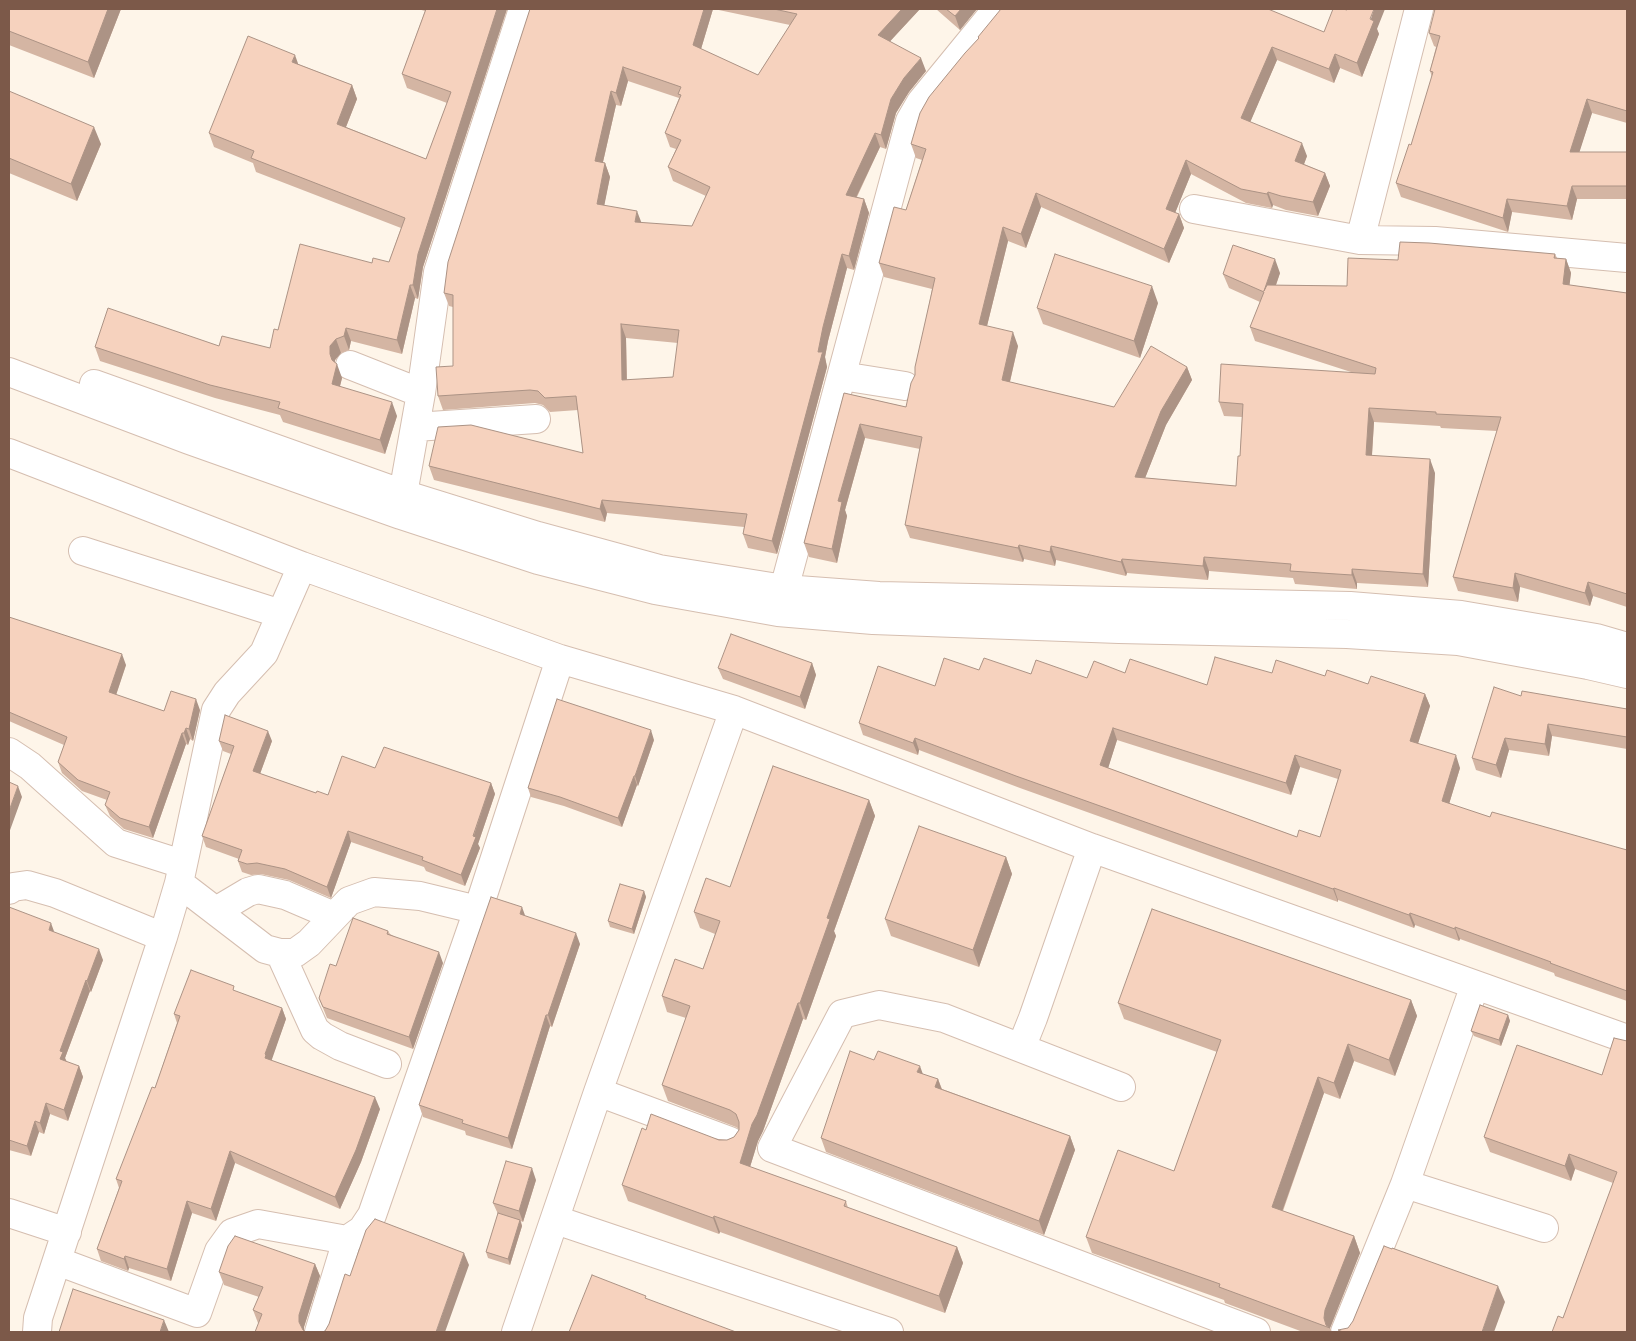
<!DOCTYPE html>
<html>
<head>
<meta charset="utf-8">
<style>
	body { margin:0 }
	#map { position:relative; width:1636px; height:1341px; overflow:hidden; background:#fef5e9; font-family:"Source Sans 3",sans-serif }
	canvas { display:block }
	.frame { position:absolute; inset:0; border:10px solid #7c5949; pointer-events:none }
</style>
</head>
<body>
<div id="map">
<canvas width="1636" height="1341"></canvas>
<div class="frame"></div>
</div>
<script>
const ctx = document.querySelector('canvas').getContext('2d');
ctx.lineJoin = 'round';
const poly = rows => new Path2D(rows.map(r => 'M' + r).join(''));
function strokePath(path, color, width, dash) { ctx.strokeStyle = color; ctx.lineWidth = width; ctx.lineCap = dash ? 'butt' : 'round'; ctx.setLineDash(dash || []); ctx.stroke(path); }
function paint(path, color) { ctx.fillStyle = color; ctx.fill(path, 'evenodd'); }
const minor = poly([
	[1194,209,1360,240,1435,241,1627,258],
	[1360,240,1419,9],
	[350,365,421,393],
	[9,372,189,440,401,515,538,560,655,590,778,612,873,620,1119,629,1347,634,1458,641,1588,665,1627,674],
	[842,376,905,386],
	[94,384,403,494,538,536,659,569,784,589,879,596,1350,606,1461,615,1596,638,1627,647],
	[415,427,536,419],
	[9,453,302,566,560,659,734,710,1092,848,1627,1039],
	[403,494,421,393,438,272,523,9],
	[83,551,281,614],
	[784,589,910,121,921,102,997,9],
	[9,752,30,766,116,843,182,864],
	[1092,848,1033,1018,1021,1048,1121,1087],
	[179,883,265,949,280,953,295,953,309,943,349,901,374,892,420,896,478,910],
	[9,890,13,887,27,885,55,893,163,937],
	[216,911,248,892,258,889,285,895,334,916],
	[280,953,315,1030,322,1036,340,1046,387,1064],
	[1475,985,1405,1184,1544,1228],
	[1021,1048,944,1018,879,1005,842,1014,772,1148,1256,1332],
	[598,1092,730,1141],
	[9,1213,67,1232],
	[556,1220,889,1332],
	[57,1261,197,1313,219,1251,232,1233,258,1224,347,1240,362,1230,372,1215,478,910,560,659],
	[37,1332,38,1318,163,937,179,883,216,710,227,693,264,653,302,566],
	[319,1332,347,1240],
	[516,1332,598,1092,734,710],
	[1345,1332,1405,1184]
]);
const wall = poly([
	[10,9,121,9,94,78,9,45,9,12],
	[418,9,507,9,423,267,418,299,415,298,402,354,351,341,349,350,341,353,335,360,335,363,342,378,340,386,397,416,385,454,283,422,280,415,215,398,100,361,95,347,219,346,270,348,278,330,372,263,389,262,401,228,256,172,253,163,214,147,209,133,298,64,352,85,357,99,346,127,426,159,447,103,407,88,402,74,425,11],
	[530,9,713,9,701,49,758,75,790,25,714,9,920,9,890,41,926,71,909,92,896,113,886,149,880,147,857,197,864,199,869,213,854,270,847,268,828,341,825,357,827,367,777,554,748,548,743,534,744,527,607,513,605,522,434,480,429,466,583,453,578,410,550,412,543,405,535,403,443,410,438,396,453,366,453,307,449,306,444,293],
	[628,81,679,98,665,133,670,147,676,149,668,167,673,181,706,196,692,226,642,223,604,205,610,177,605,163,603,162,616,105,621,106],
	[626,338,678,343,673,377,627,380],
	[936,9,977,9,960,30],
	[1627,9,1627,123,1592,113,1579,152,1627,152,1627,199,1577,199,1572,220,1512,212,1508,232,1401,197,1396,183,1411,145,1432,77,1430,71,1436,47,1434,46,1429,33],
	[1377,29,1379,34,1362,77,1340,68,1334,83,1277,60,1250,122,1307,156,1304,164,1325,173,1330,186,1318,216,1286,210,1273,205,1272,208,1246,203,1191,174,1175,213,1179,214,1184,228,1169,263,1041,207,1026,248,1008,241,987,326,1018,346,1010,382,1114,407,1187,367,1192,380,1166,425,1145,478,1236,486,1240,456,1242,417,1224,416,1219,402,1351,372,1255,341,1250,327,1260,302,1229,288,1223,274,1280,273,1276,285,1347,286,1398,260,1555,254,1557,258,1566,259,1571,273,1569,285,1627,293,1627,607,1593,596,1590,606,1520,587,1518,602,1458,591,1453,577,1497,431,1441,428,1440,426,1374,422,1372,456,1435,473,1428,587,1357,583,1357,589,1295,584,1293,578,1209,571,1208,580,1127,573,1126,576,1056,560,1055,566,1024,559,1023,562,910,538,905,525,920,449,865,438,845,510,847,516,837,563,809,557,804,543,844,393,906,407,915,375,932,289,884,277,879,263,906,210,922,160,916,158,911,144,979,39,978,37,1324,32],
	[9,91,101,144,77,201,9,173],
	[1158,303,1140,358,1043,324,1037,308],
	[9,617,126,665,116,695,164,711,200,710,193,741,190,739,188,745,186,744,153,838,124,829,110,816,105,805,107,800,82,791,62,773,58,762,64,745,9,721],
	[812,663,816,675,805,709,723,679,718,668],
	[979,670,1087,678,1125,673,1207,685,1272,673,1325,676,1425,694,1430,706,1418,743,1460,768,1449,804,1490,817,1627,850,1627,1001,1555,976,1554,973,1460,939,1459,941,1415,925,1414,928,1338,900,1338,902,1020,788,919,750,918,755,863,735,859,723,935,686],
	[1117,740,1291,795,1300,767,1338,779,1320,837,1297,837,1108,768],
	[1521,696,1627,709,1627,749,1552,736,1549,756,1509,750,1501,778,1476,770,1472,758],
	[654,740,638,786,637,785,622,827,564,806,531,797,528,788],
	[219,741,272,741,260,774,316,793,328,795,375,768,491,783,495,794,478,844,480,848,465,886,426,871,424,867,351,842,331,898,289,880,261,874,251,875,242,872,238,861,239,859,206,847,202,836,231,754,223,751],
	[869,800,875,816,834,931,836,936,806,1020,803,1019,763,1131,758,1141,750,1167,846,1201,848,1208,957,1247,963,1263,945,1313,720,1232,719,1234,628,1201,622,1185,646,1130,727,1140,734,1137,739,1130,739,1129,736,1127,668,1101,662,1085,686,1018,667,1012,662,996,703,969,715,934,700,928,694,912,730,887],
	[1006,857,1012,874,979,967,891,936,885,919],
	[644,891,646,897,634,934,610,927,608,921],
	[9,907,54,932,103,960,91,992,90,991,65,1058,67,1062,79,1066,83,1077,68,1121,50,1114,44,1134,39,1132,31,1156,9,1150],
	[526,916,580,944,552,1027,550,1026,512,1149,466,1135,465,1131,423,1117,419,1105],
	[388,931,390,934,443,963,413,1049,327,1018,319,998,336,966],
	[236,992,282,1008,286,1019,271,1060,380,1109,361,1162,340,1209,235,1163,216,1221,192,1213,171,1281,129,1268,128,1271,101,1261,97,1249,119,1188,116,1179,155,1088,177,1023,174,1014],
	[1411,1000,1417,1016,1395,1076,1354,1061,1340,1099,1324,1093,1283,1211,1354,1236,1360,1253,1331,1326,1330,1328,1332,1332,1303,1332,1225,1303,1224,1300,1092,1253,1086,1237,1174,1171,1217,1052,1124,1019,1118,1003],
	[1508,1015,1510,1021,1501,1046,1474,1036,1471,1031],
	[1614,1038,1627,1332,1563,1318,1613,1183,1575,1169,1571,1181,1490,1152,1484,1137,1602,1075],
	[874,1060,922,1074,938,1079,942,1089,1070,1136,1075,1150,1044,1235,826,1152,821,1138],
	[536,1180,523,1222,521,1221,522,1226,510,1265,488,1258,486,1252,498,1214,493,1203],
	[315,1264,320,1276,304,1327,258,1323,253,1310,259,1297,224,1285,219,1272]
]);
const shadedWall = poly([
	[108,9,121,9,94,78,88,62],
	[497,9,507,9,423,267,418,299,413,285,418,254],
	[704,9,713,9,698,59,693,45],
	[902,9,920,9,883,49,878,35],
	[961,9,977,9,960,30,955,16],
	[1374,9,1385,9,1377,29,1379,34,1362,77,1357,63],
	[1272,47,1277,60,1246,132,1241,118],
	[1335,54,1340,68,1334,83,1329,69],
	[295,55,300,69,292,62],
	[921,58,926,71,909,92,896,113,886,149,881,135,891,99,904,78],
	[623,67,628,81,621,106,616,93],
	[352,85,357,99,342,137,337,124],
	[611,91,616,105,600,175,595,161],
	[1587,99,1592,113,1575,166,1570,152],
	[94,127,101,144,77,201,71,184],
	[875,133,880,147,851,208,846,195],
	[1302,143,1307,156,1300,175,1295,161],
	[1186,160,1191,174,1171,223,1166,209],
	[605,163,610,177,602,217,597,204],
	[1325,173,1330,186,1318,216,1313,202],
	[1572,186,1577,199,1572,220,1567,206],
	[1268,192,1273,205,1272,208,1267,194],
	[1036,193,1041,207,1026,248,1021,234],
	[864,199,869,213,854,270,849,256],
	[1507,199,1512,212,1508,232,1503,218],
	[637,211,642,224,635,222],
	[1179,214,1184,228,1169,263,1164,249],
	[1003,227,1008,241,984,338,979,324],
	[842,254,847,268,828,341,825,357,827,367,777,554,772,541,823,327],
	[1275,259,1280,273,1269,305,1264,291],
	[1566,259,1571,273,1568,298,1563,284],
	[410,285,415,298,402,354,397,340],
	[1152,286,1158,303,1140,358,1134,341],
	[621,324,626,338,627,394,622,380],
	[346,328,351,341,349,350,344,336],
	[1013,332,1018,346,1007,394,1002,380],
	[336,339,341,353,335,360,335,368,330,354,330,346],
	[337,364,342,378,337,398,332,384],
	[1187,367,1192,380,1166,425,1140,491,1135,477,1161,411],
	[392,402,397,416,385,454,380,440],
	[1369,408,1374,422,1371,469,1366,455],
	[860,424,865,438,845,510,847,516,837,563,832,549,838,501],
	[1430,459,1435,473,1428,587,1423,574],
	[602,500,607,513,605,522,600,509],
	[1019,545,1024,559,1023,562,1018,548],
	[1051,546,1056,560,1055,566,1050,552],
	[1204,557,1209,571,1208,580,1203,566],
	[1122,559,1127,573,1126,576,1121,562],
	[1352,569,1357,583,1357,589,1352,575],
	[1515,573,1520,587,1518,602,1513,588],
	[1588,582,1593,596,1590,606,1585,593],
	[122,654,126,665,113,704,109,692],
	[812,663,816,675,805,709,800,697],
	[1425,694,1430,706,1415,753,1410,741],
	[196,699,200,710,193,741,189,729],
	[1548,724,1552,736,1549,756,1545,744],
	[186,728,190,739,188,745,184,733],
	[1113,728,1117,740,1105,778,1100,765],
	[651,730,654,740,638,786,635,776],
	[268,731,272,741,257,782,253,771],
	[182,733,186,744,153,838,149,827],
	[915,738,919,750,918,755,913,743],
	[1505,738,1509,750,1501,778,1496,765],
	[1295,755,1300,767,1291,795,1286,783],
	[1456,755,1460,768,1446,814,1442,801],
	[634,776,637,785,622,827,618,818],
	[491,783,495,794,478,844,480,848,465,886,461,875],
	[18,786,22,797,9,833,9,811],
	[869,800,875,816,834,931,836,936,806,1020,800,1003,827,918],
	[348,831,351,842,331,898,327,887],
	[1006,857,1012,874,979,967,973,950],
	[1334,888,1338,900,1338,902,1333,889],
	[644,891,646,897,634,934,632,929],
	[522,907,526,918,520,914],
	[1410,913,1415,925,1414,928,1409,915],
	[51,923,55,934,49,930],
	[1455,927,1460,939,1459,941,1455,929],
	[576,933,580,944,552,1027,548,1015],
	[99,949,103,960,91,992,87,981],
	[439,952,443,963,413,1049,409,1037],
	[86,980,90,991,65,1058,67,1063,60,1059,60,1051],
	[1411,1000,1417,1016,1395,1076,1389,1060],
	[798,1003,803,1019,763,1131,758,1141,746,1180,740,1163,752,1124],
	[282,1008,286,1019,270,1065,265,1058,265,1054],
	[546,1015,550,1026,512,1149,508,1138],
	[1508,1015,1510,1021,1501,1046,1499,1040],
	[1348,1044,1354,1061,1340,1099,1334,1083],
	[79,1066,83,1077,68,1121,64,1110],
	[920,1066,925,1080,917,1072],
	[1318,1077,1324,1093,1278,1223,1272,1207],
	[938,1079,943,1093,935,1087],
	[375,1097,380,1109,361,1162,340,1209,335,1197],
	[46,1103,50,1114,44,1134,40,1123],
	[35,1121,39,1132,31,1156,27,1146],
	[1070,1136,1075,1150,1044,1235,1039,1221],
	[230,1151,235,1163,216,1221,211,1209],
	[1569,1154,1575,1169,1571,1181,1565,1166],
	[532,1168,536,1180,523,1222,519,1211],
	[187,1201,192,1213,171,1281,167,1269],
	[714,1216,720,1232,719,1234,713,1218],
	[520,1220,522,1226,510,1265,508,1259],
	[1354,1236,1360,1253,1330,1328,1327,1327,1324,1318,1325,1310],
	[957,1247,963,1263,945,1313,939,1296],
	[464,1253,469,1265,445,1332,436,1332],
	[125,1256,129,1268,128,1271,124,1259],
	[315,1264,320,1276,304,1327,304,1332,299,1322,299,1315],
	[1498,1286,1505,1302,1494,1332,1482,1332],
	[164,1320,169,1332,160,1332]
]);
const building = poly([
	[10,9,108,9,88,62,9,31,9,12,10,9],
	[426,9,497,9,418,254,413,285,410,285,397,340,346,328,344,336,336,339,330,346,330,354,332,360,337,364,332,384,392,402,380,440,278,408,280,402,210,385,95,347,108,308,219,346,222,336,270,348,274,329,278,330,300,244,372,263,373,258,389,262,405,218,251,158,254,151,209,133,248,36,295,55,292,62,352,85,337,124,426,159,451,92,402,74,426,9],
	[530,9,704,9,693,45,758,75,797,14,774,9,902,9,878,35,921,58,904,78,891,99,881,135,875,133,846,195,864,199,849,256,842,254,823,327,818,352,823,352,822,354,772,541,743,534,747,514,602,500,600,509,429,466,438,427,471,425,583,453,576,396,545,398,538,391,530,390,438,396,436,367,453,366,453,295,444,293,448,262,530,9],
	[623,67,681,87,678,94,681,95,665,133,681,140,668,167,710,187,692,226,635,222,637,211,597,204,605,163,595,161,611,91,616,93,623,67],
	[621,324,679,330,673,377,622,380,621,324],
	[946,9,961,9,955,16,946,9],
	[1001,9,1268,9,1324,32,1333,9,1343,9,1347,10,1348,9,1374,9,1370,19,1374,21,1357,63,1335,54,1329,69,1272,47,1241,118,1302,143,1295,161,1325,173,1313,202,1281,196,1268,192,1267,194,1241,189,1186,160,1166,209,1179,214,1164,249,1036,193,1021,234,1003,227,979,324,1013,332,1002,380,1114,407,1151,346,1187,367,1161,411,1135,477,1236,486,1238,456,1240,456,1243,404,1219,402,1221,364,1375,374,1376,368,1250,327,1264,292,1223,274,1233,245,1275,259,1264,291,1267,285,1347,286,1348,258,1398,260,1400,242,1429,243,1555,254,1554,258,1566,259,1563,284,1627,293,1627,594,1588,582,1585,593,1515,573,1513,588,1453,577,1501,417,1436,414,1436,412,1369,408,1366,455,1430,459,1423,574,1352,569,1352,575,1290,571,1291,564,1204,557,1203,566,1122,559,1121,562,1051,546,1050,552,1019,545,1018,548,905,525,922,437,860,424,838,501,842,502,832,549,804,543,844,393,906,407,911,383,915,375,915,367,935,278,879,263,894,207,906,210,926,149,911,144,920,113,929,97,965,53,979,38,978,37,1001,9],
	[1435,9,1627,9,1627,111,1587,99,1570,152,1627,152,1627,186,1572,186,1567,206,1507,199,1503,218,1396,183,1409,144,1411,145,1433,72,1430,71,1440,36,1429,33,1435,9],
	[9,91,94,127,71,184,9,158,9,91],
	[1055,254,1152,286,1134,341,1037,308,1055,254],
	[9,617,122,654,109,692,164,711,171,691,196,699,189,729,186,728,184,733,182,733,149,827,120,818,105,805,110,792,78,780,58,762,67,737,9,712,9,617],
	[731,634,812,663,800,697,718,668,731,634],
	[1215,657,1272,673,1276,660,1325,676,1327,670,1368,684,1371,676,1425,694,1410,741,1456,755,1442,801,1490,817,1492,812,1627,850,1627,991,1550,963,1551,962,1455,927,1455,929,1410,913,1409,915,1334,888,1333,889,1016,776,915,738,913,743,859,723,878,666,935,686,944,658,979,670,984,658,1031,674,1036,660,1087,678,1094,661,1125,673,1130,659,1207,685,1215,657],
	[1113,728,1286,783,1295,755,1341,770,1320,837,1299,830,1297,837,1100,765,1113,728],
	[1494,687,1521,696,1522,691,1627,709,1627,737,1548,724,1545,744,1505,738,1496,765,1472,758,1494,687],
	[557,699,651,730,635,776,634,776,618,818,560,797,528,788,557,699],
	[225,715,268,731,253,771,316,793,317,791,328,795,342,756,375,768,384,747,491,783,473,836,476,837,461,875,422,860,423,857,348,831,327,887,285,869,257,863,247,864,238,861,242,850,202,836,234,746,219,741,225,715],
	[773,766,869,800,827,918,830,919,800,1003,798,1003,757,1115,752,1124,740,1163,846,1201,844,1206,957,1247,939,1296,714,1216,713,1218,622,1185,642,1128,646,1130,651,1114,719,1140,727,1140,734,1137,739,1130,739,1122,736,1114,730,1110,662,1085,690,1006,662,996,675,959,703,969,720,921,694,912,706,878,730,887,773,766],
	[9,782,18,786,9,811,9,782],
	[919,826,1006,857,973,950,885,919,919,826],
	[620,884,644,891,632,929,608,921,620,884],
	[491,897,522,907,520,914,576,933,548,1015,546,1015,508,1138,462,1123,463,1120,419,1105,491,897],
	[9,907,51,923,49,930,99,949,87,981,86,980,60,1051,63,1052,60,1059,79,1066,64,1110,46,1103,40,1123,35,1121,27,1146,9,1140,9,907],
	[1152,909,1411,1000,1389,1060,1348,1044,1334,1083,1318,1077,1272,1207,1354,1236,1325,1310,1324,1318,1326,1325,1330,1328,1219,1287,1220,1284,1086,1237,1118,1150,1174,1171,1221,1040,1118,1003,1152,909],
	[353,918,388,931,387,934,439,952,409,1037,323,1007,319,998,330,964,336,966,353,918],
	[191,970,234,986,233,990,282,1008,265,1054,266,1055,265,1058,375,1097,356,1150,335,1197,230,1151,211,1209,187,1201,167,1269,125,1256,124,1259,97,1249,122,1181,116,1179,152,1087,155,1088,180,1016,174,1014,191,970],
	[1480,1005,1508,1015,1499,1040,1471,1031,1480,1005],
	[1614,1038,1627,1041,1627,1332,1552,1332,1558,1316,1563,1318,1617,1172,1569,1154,1565,1166,1484,1137,1517,1045,1602,1075,1614,1038],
	[850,1051,874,1060,878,1051,920,1066,917,1072,938,1079,935,1087,1070,1136,1039,1221,821,1138,850,1051],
	[506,1161,532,1168,519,1211,493,1203,506,1161],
	[498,1213,520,1220,508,1259,486,1252,498,1213],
	[375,1219,464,1253,436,1332,322,1332,325,1331,329,1324,345,1274,350,1276,366,1230,375,1219],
	[235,1236,315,1264,299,1315,299,1322,303,1330,306,1332,255,1332,262,1314,253,1310,263,1287,219,1272,228,1246,235,1236],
	[1384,1246,1392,1249,1392,1248,1498,1286,1482,1332,1343,1332,1338,1330,1348,1328,1353,1321,1384,1246],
	[592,1275,646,1296,645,1298,736,1332,569,1332,592,1275],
	[73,1289,164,1320,160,1332,59,1332,73,1289]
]);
strokePath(minor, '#d5beb0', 30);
strokePath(minor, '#fff', 28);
paint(wall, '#d4b5a3');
paint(shadedWall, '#ac9385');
paint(building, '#f6d2be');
strokePath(building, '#ac9385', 1);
</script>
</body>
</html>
